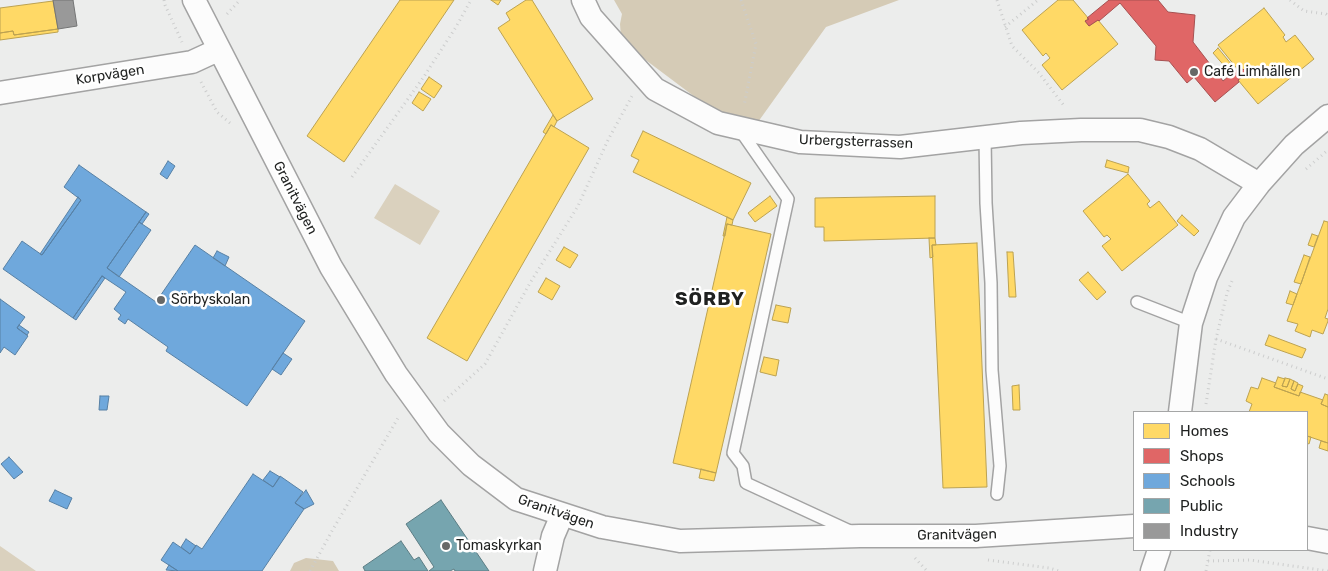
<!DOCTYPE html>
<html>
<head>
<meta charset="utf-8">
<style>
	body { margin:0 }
	#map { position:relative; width:1328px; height:571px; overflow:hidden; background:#ecedec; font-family:Rubik,sans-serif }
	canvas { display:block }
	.legend { position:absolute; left:1133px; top:411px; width:175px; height:140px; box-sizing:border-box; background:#fff; border:1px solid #a5a6a6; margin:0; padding:6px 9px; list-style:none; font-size:15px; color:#1f2120 }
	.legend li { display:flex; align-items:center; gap:10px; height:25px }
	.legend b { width:25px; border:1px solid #a5a6a6 }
</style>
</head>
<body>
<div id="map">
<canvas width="1328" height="571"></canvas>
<ul class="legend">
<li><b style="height:14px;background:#ffd966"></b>Homes</li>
<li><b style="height:14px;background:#e06666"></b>Shops</li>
<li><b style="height:14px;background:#6fa8dc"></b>Schools</li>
<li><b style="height:14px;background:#76a5af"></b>Public</li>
<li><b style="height:14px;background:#999"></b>Industry</li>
</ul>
</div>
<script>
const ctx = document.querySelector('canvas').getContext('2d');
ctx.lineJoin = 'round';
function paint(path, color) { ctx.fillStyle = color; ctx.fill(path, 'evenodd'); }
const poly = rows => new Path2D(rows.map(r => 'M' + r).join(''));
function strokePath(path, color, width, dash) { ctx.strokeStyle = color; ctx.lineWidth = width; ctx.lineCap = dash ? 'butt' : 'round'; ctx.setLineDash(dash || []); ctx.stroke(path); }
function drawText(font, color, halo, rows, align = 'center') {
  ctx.font = font + ' Rubik,sans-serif'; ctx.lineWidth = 5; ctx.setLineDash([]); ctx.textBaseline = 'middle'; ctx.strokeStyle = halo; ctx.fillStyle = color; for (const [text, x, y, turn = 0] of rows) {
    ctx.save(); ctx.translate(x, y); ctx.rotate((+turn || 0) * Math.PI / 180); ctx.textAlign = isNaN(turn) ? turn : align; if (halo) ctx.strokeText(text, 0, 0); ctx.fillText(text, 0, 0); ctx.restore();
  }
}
const green = poly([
	[395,184,440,211,420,245,374,218],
	[0,546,36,571,0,571]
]);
const forest = poly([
	[614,0,899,0,826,27,758,122,732,118,703,103,643,58,621,37,620,24,622,14],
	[306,558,333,561,339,571,290,571,294,563]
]);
const homes = poly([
	[400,0,454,0,344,162,307,136,400,0],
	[491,0,501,0,498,5,491,0],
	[526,0,532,0,593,99,557,121,498,28,510,20,506,13,526,0],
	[1058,0,1073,0,1089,19,1085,21,1089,26,1098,20,1118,44,1062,90,1042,65,1050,58,1046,53,1043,56,1022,30,1058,0],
	[53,1,58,29,14,35,13,31,0,33,0,8,53,1],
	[1264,8,1285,35,1283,37,1286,42,1295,35,1314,59,1258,104,1238,80,1247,73,1243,69,1239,71,1218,45,1264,8],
	[58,29,58,32,0,40,0,33,13,31,14,35,58,29],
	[1218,48,1232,65,1227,69,1213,53,1218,48],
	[429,77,442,86,434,98,421,89,429,77],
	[419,92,431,99,423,111,412,103,419,92],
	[553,115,557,121,554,127,551,125,546,134,543,132,553,115],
	[551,125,589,148,467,361,427,338,551,125],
	[643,131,751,183,733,220,633,172,639,160,631,156,643,131],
	[1107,160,1129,167,1128,173,1105,167,1107,160],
	[1128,174,1150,201,1147,204,1150,208,1159,201,1178,225,1122,271,1102,246,1111,239,1107,235,1104,237,1083,211,1128,174],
	[770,196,777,206,755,222,748,213,770,196],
	[935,196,935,238,824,241,824,227,815,227,815,198,935,196],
	[1182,215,1199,231,1194,236,1177,221,1182,215],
	[727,217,733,220,732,225,727,224,725,236,723,236,727,217],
	[1324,221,1328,222,1328,309,1325,318,1328,319,1328,321,1323,334,1312,330,1310,337,1295,331,1298,324,1287,321,1324,221],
	[727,224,771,234,716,473,673,463,727,224],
	[1312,234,1318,236,1314,247,1308,245,1312,234],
	[929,238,935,238,936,245,932,245,933,257,930,258,929,238],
	[977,243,987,487,943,488,932,245,977,243],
	[564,247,578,255,570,268,556,260,564,247],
	[1007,252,1013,252,1016,297,1009,297,1007,252],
	[1304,255,1310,257,1301,284,1294,282,1304,255],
	[1088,272,1106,292,1097,300,1079,280,1088,272],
	[546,278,560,286,552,300,538,292,546,278],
	[1290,291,1297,294,1293,305,1286,303,1290,291],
	[776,305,791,308,788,323,772,320,776,305],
	[1269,335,1306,349,1302,358,1265,345,1269,335],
	[764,357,779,360,776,376,760,372,764,357],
	[1278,377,1285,379,1282,386,1287,387,1290,379,1294,381,1291,389,1295,391,1298,384,1303,386,1299,396,1274,387,1278,377],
	[1262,378,1276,383,1274,387,1299,396,1300,392,1323,400,1321,404,1328,407,1328,443,1307,436,1307,412,1249,412,1252,404,1246,401,1251,387,1258,389,1262,378],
	[1285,378,1290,379,1287,387,1282,386,1285,378],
	[1294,381,1298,383,1295,391,1291,389,1294,381],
	[1019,385,1020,410,1013,410,1012,386,1019,385],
	[1325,394,1328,395,1328,407,1321,404,1325,394],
	[1307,436,1311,437,1309,444,1307,443,1307,436],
	[1321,441,1328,443,1328,451,1319,448,1321,441],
	[701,469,716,473,714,481,699,478,701,469]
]);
const shops = poly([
	[1109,0,1158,0,1168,12,1195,15,1193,42,1223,81,1238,69,1239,71,1243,69,1247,73,1238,80,1239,82,1215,102,1194,77,1187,83,1169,61,1155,60,1156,46,1120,3,1099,21,1098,20,1089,26,1085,21,1089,19,1087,18,1109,0]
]);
const schools = poly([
	[168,161,175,166,167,179,160,174,168,161],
	[79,165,146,212,107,268,156,302,195,245,305,321,247,406,166,351,168,347,128,319,125,324,118,319,121,315,114,309,126,292,102,276,73,318,3,269,22,241,42,255,81,200,64,187,79,165],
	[78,197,81,200,42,255,40,254,78,197],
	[146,212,149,214,142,224,139,222,146,212],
	[139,222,151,230,119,277,107,268,139,222],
	[217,251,229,257,225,266,213,258,217,251],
	[102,276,105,278,76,320,73,318,102,276],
	[0,299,25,317,17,328,28,336,15,355,4,347,0,353,0,299],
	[19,325,29,332,27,335,17,328,19,325],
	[283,353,292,359,281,375,272,369,283,353],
	[100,396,109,396,107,410,99,410,100,396],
	[9,457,23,472,14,479,1,464,9,457],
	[270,471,280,477,273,487,263,480,270,471],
	[253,474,273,487,280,476,303,492,295,503,304,509,262,571,178,571,161,560,173,542,190,554,196,545,202,549,253,474],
	[55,490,72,498,67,509,49,501,55,490],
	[306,490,314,504,304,509,295,503,306,490],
	[186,539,196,546,190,554,181,547,186,539],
	[169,565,178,571,166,570,169,565]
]);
const public = poly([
	[441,500,489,571,455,571,454,569,450,571,429,571,434,567,406,524,441,500],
	[401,541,414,560,419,557,428,571,365,571,363,567,401,541]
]);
const industry = poly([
	[73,0,77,26,58,29,53,0,73,0]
]);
const path = poly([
	[164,0,165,5,182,42],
	[741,0,756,44,744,106],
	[997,0,1012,46,1039,73,1065,107],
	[1290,0,1304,11,1326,14,1328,16],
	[227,14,240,0],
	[1005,27,1038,0],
	[201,82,217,112,230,123],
	[1306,169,1328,150],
	[352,177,423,78,456,27,471,0],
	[1216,339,1328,379],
	[444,401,485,364,530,283,578,206,608,140,632,96],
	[1206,404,1216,339,1227,293,1232,281],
	[915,558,927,571],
	[988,560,1049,568,1059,571],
	[1208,561,1250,560,1328,571],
	[310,571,332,531,398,418],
	[1206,571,1210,550]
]);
const service = poly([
	[740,130,788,199,733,453,743,466,746,483,850,531],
	[985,137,986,203,991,283,992,370,1000,466,997,494],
	[1137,302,1191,323]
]);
const minor = poly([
	[194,0,331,267,396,374,439,433,471,465,516,499,602,527,680,541,860,536,976,536,1134,526],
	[583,0,591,17,655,89,718,123,800,142,900,147,1021,133,1081,130,1140,130,1169,137,1200,149,1259,184],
	[0,93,192,62,218,50],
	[1180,412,1191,323,1206,277,1234,217,1259,184,1294,145,1328,116],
	[1307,538,1328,542],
	[545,571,553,536,562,515],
	[1152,571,1159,550]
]);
const markers = [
	[1194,72,5,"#676867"],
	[161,300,5,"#676867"],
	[446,546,5,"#676867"]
];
const poiNames = [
	["Café Limhällen",1204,72],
	["Sörbyskolan",171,300],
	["Tomaskyrkan",456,546]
];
const streetNames = [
	["Korpvägen",110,75,-9],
	["Urbergsterrassen",856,142,2],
	["Granitvägen",295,198,63],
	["Granitvägen",556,512,19],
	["Granitvägen",957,535,-1]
];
const districtNames = [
	["SÖRBY",710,300]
];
paint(green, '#dad1be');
paint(forest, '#d5cbb6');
paint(homes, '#ffd966');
strokePath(homes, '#bca251', 1);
paint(shops, '#e06666');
strokePath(shops, '#a65151', 1);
paint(schools, '#6fa8dc');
strokePath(schools, '#5780a4', 1);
paint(public, '#76a5af');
strokePath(public, '#5c7d84', 1);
paint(industry, '#999');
strokePath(industry, '#747575', 1);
strokePath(service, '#a3a3a3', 14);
strokePath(minor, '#a3a3a3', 25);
strokePath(path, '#cccdcd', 3, [1, 4]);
strokePath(service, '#fcfcfc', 11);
strokePath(minor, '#fcfcfc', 22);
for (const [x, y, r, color] of markers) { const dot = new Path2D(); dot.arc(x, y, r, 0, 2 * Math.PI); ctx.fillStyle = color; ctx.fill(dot); strokePath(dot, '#fff', 2); }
drawText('14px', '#1f2120', '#fff', poiNames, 'left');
drawText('14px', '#1f2120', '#fff', streetNames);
ctx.letterSpacing = '1px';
drawText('bold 19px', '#1f2120', '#fff', districtNames);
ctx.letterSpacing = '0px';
</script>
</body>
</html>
